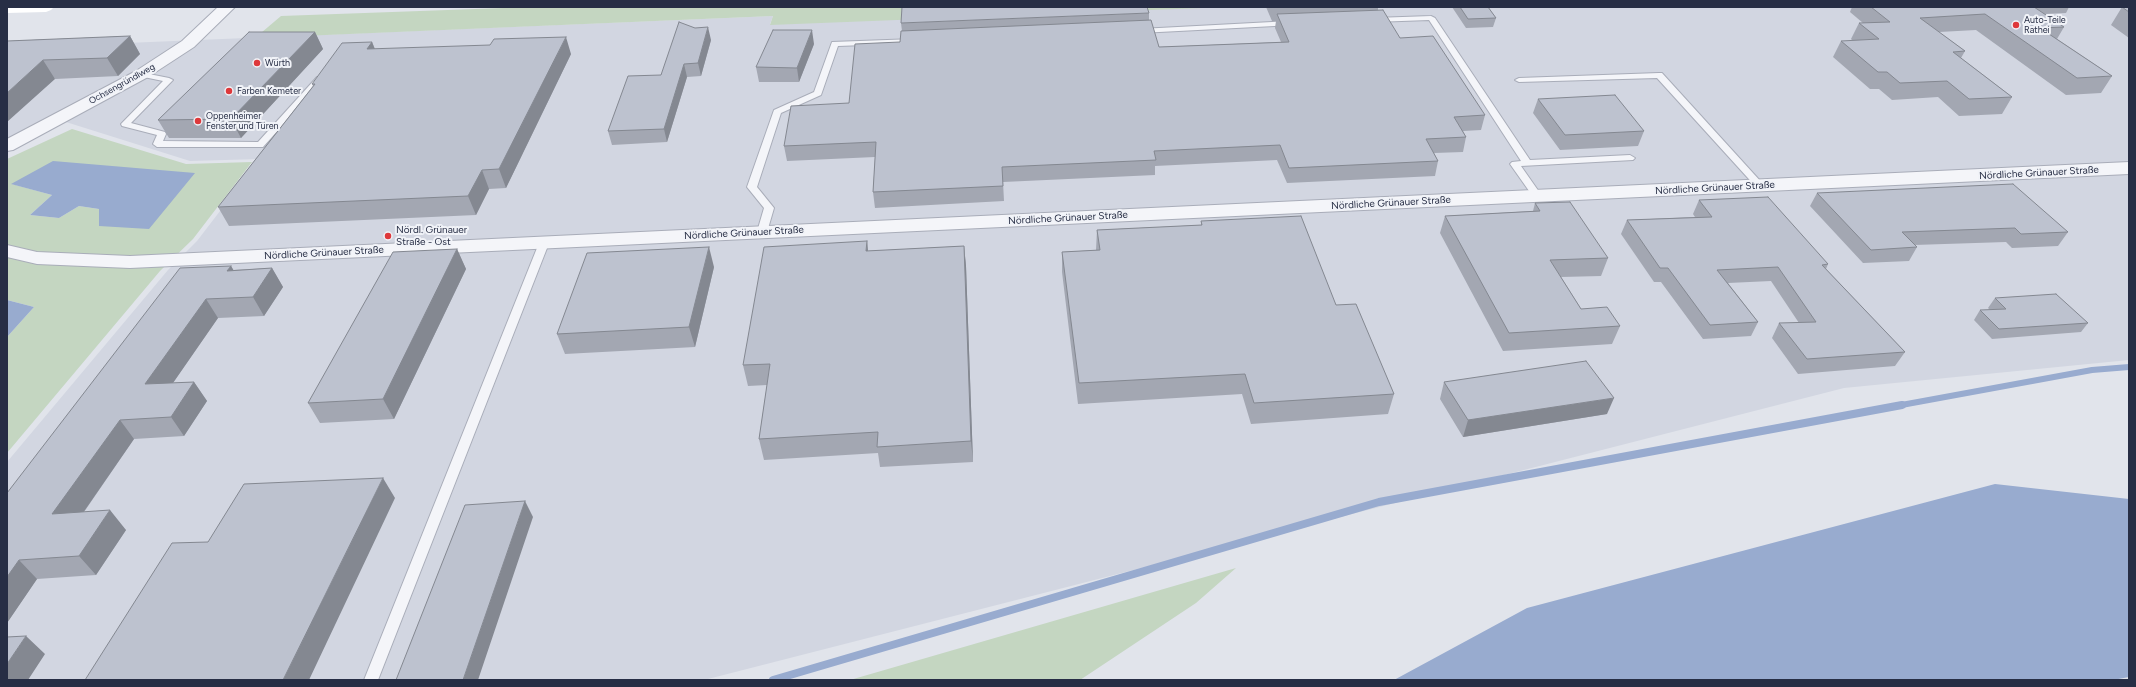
<!DOCTYPE html>
<html>
<head>
<meta charset="utf-8">
<style>
	body { margin:0 }
	#map { position:relative; width:2136px; height:687px; overflow:hidden; background:#e1e4eb; font-family:Figtree,sans-serif }
	canvas { display:block }
	.frame { position:absolute; inset:0; border:8px solid #272e45; pointer-events:none }
</style>
</head>
<body>
<div id="map">
<canvas width="2136" height="687"></canvas>
<div class="frame"></div>
</div>
<script>
const ctx = document.querySelector('canvas').getContext('2d');
ctx.lineJoin = 'round';
function paint(path, color) { ctx.fillStyle = color; ctx.fill(path, 'evenodd'); }
const poly = rows => new Path2D(rows.map(r => 'M' + r).join(''));
function strokePath(path, color, width, dash) { ctx.strokeStyle = color; ctx.lineWidth = width; ctx.lineCap = dash ? 'butt' : 'round'; ctx.setLineDash(dash || []); ctx.stroke(path); }
function drawText(font, color, halo, rows, align = 'center') {
  ctx.font = font + ' Figtree,sans-serif'; ctx.lineWidth = 4; ctx.setLineDash([]); ctx.textBaseline = 'middle'; ctx.strokeStyle = halo; ctx.fillStyle = color; for (const [text, x, y, turn = 0] of rows) {
    ctx.save(); ctx.translate(x, y); ctx.rotate((+turn || 0) * Math.PI / 180); ctx.textAlign = isNaN(turn) ? turn : align; if (halo) ctx.strokeText(text, 0, 0); ctx.fillText(text, 0, 0); ctx.restore();
  }
}
const built = poly([
	[1221,7,2129,7,2129,360,1844,388,704,680,7,680,7,462,168,270,197,241,260,159,190,161,50,117,7,140,7,48,773,16,770,24]
]);
const green = poly([
	[531,7,1228,7,770,25,773,16,255,38,281,16],
	[72,129,186,164,252,162,193,239,160,271,7,453,7,337,34,307,7,300,7,159],
	[194,173,99,209,79,206,59,218,30,215,52,195,12,184],
	[1236,568,1196,603,1080,680,850,680]
]);
const water = poly([
	[53,161,195,173,149,229,99,226,99,209,79,206,59,218,30,215,52,195,11,184],
	[7,300,34,307,7,337],
	[1995,484,2129,499,2129,677,2113,680,1394,680,1527,608]
]);
const streamFar1 = poly([
	[1896,406,2092,370,2129,367]
]);
const stream = poly([
	[773,680,1379,502,1902,405]
]);
const lane = poly([
	[1431,16,1435,18,1530,160,1630,155,1635,158,1633,160,1521,166,1542,196,1540,198,1534,198,1510,164,1512,162,1521,161,1429,20,1374,22,1370,20,1374,18,1431,16],
	[1291,21,1295,23,1294,25,1140,33,1136,31,1140,29,1291,21],
	[915,39,919,41,918,43,838,46,821,95,781,113,757,187,774,208,767,232,765,234,759,234,757,232,764,208,747,187,774,110,814,92,832,42,915,39],
	[139,72,169,78,173,80,131,123,165,132,166,134,163,141,258,142,317,77,323,77,324,79,263,147,157,147,153,144,157,135,122,126,121,124,163,81,139,76,139,72],
	[1659,73,1662,73,1763,184,1763,188,1757,188,1657,78,1519,82,1515,80,1519,78,1659,73],
	[544,240,549,243,378,680,364,680,539,243,544,240]
]);
const street = poly([
	[218,7,235,7,194,47,148,77,13,150,7,151,7,139,136,71,182,41,218,7],
	[2129,162,2129,174,130,268,37,264,7,257,7,245,37,252,130,256,2129,162]
]);
const secondary = poly([
	[7,7,54,7,51,10,46,12,7,13,7,7]
]);
const wall = poly([
	[1266,7,1378,7,1378,10,1400,38,1485,115,1481,130,1463,131,1466,137,1463,152,1434,153,1438,161,1435,176,1287,183,1277,160,1155,166,1155,175,1003,182,1004,201,875,208,873,192,875,157,787,161,784,146,849,103,900,42,902,31,901,23,1149,13,1149,20,1159,47,1281,42,1275,28,1276,21,1272,21],
	[1452,7,1488,7,1496,18,1493,27,1466,28],
	[1852,7,2069,7,2066,13,2045,14,2064,27,2057,39,2112,76,2101,93,2066,95,1976,30,1939,32,1965,51,1961,58,2012,97,2002,114,1959,116,1938,97,1892,100,1879,89,1870,89,1833,57,1841,41,1853,41,1851,39,1859,23,1863,23,1850,12],
	[2122,7,2129,7,2129,38,2111,25],
	[315,32,323,49,241,138,169,138,158,120],
	[130,36,140,54,118,76,55,79,7,41],
	[711,40,701,76,687,77,667,142,612,145,608,131,661,75],
	[372,42,375,49,571,54,506,188,489,189,476,215,229,226,218,207,313,86,312,84],
	[814,44,799,82,759,82,756,67],
	[1538,99,1644,131,1638,146,1560,150,1533,113],
	[1817,193,2068,232,2058,246,2012,248,2006,242,1914,245,1917,247,1909,261,1863,263,1810,206],
	[1699,200,1828,264,1826,269,1905,352,1895,366,1798,374,1772,338,1779,323,1799,323,1771,281,1728,283,1758,322,1751,336,1703,339,1661,282,1654,282,1621,234,1627,220,1695,217,1693,214],
	[1535,203,1608,258,1601,276,1561,277,1581,309,1620,326,1612,344,1503,351,1440,233,1445,216,1533,211],
	[1201,221,1336,305,1394,394,1388,414,1251,424,1242,394,1078,404,1062,272,1062,252,1096,250,1097,230,1201,225],
	[867,241,868,251,964,246,966,266,973,462,880,467,878,453,764,460,759,439,767,385,748,386,743,365],
	[457,249,466,269,394,419,320,423,308,403],
	[231,266,233,270,272,268,283,287,264,316,218,318,173,383,194,382,207,401,184,436,134,439,84,512,126,530,96,575,37,579,7,623,7,493],
	[714,267,695,347,565,354,557,334],
	[1995,298,2088,323,2081,332,1992,339,1974,320,1980,310,1990,310,1988,308],
	[1444,382,1607,414,1463,437,1440,399]
]);
const shadedWall = poly([
	[708,27,711,40,701,76,698,63],
	[812,30,814,44,799,82,797,68],
	[315,32,323,49,241,138,231,119],
	[130,36,140,54,118,76,107,58],
	[566,37,571,54,506,188,499,169],
	[372,42,379,60,367,49],
	[43,60,55,79,7,122,7,93],
	[684,64,687,77,667,142,664,129],
	[482,170,489,189,476,215,468,196],
	[867,241,869,261,866,251],
	[964,246,966,266,973,462,971,441],
	[709,247,714,267,695,347,689,327],
	[457,249,466,269,394,419,383,399],
	[231,266,242,284,227,271],
	[272,268,283,287,264,316,253,297],
	[206,299,218,318,159,403,145,384],
	[194,382,207,401,184,436,171,417],
	[1614,398,1607,414,1463,437,1468,420],
	[120,420,134,439,69,533,52,514],
	[383,478,395,498,309,680,283,680],
	[525,501,533,517,478,680,463,680],
	[110,510,126,530,96,575,79,556],
	[19,560,37,579,7,623,7,577],
	[26,636,45,654,28,680,7,680,7,664]
]);
const building = poly([
	[902,7,1147,7,1149,13,901,23,902,7],
	[1460,7,1488,7,1496,18,1468,19,1460,7],
	[1871,7,2034,7,2064,27,2040,28,2112,76,2077,78,1985,14,1920,18,1965,51,1953,52,2012,97,1969,99,1947,81,1900,83,1887,72,1878,72,1841,41,1879,39,1859,23,1890,22,1871,7],
	[2122,7,2129,7,2129,12,2122,7],
	[1383,10,1400,38,1433,36,1485,115,1454,117,1466,137,1426,139,1438,161,1289,168,1280,145,1154,151,1156,160,1002,167,1003,186,873,192,876,142,784,146,791,106,849,103,855,44,900,42,901,31,1151,20,1159,47,1289,42,1277,14,1383,10],
	[679,22,695,28,708,27,698,63,684,64,664,129,608,131,628,76,661,75,679,22],
	[773,30,812,30,797,68,756,67,773,30],
	[249,32,315,32,231,119,158,120,249,32],
	[130,36,107,58,43,60,7,93,7,41,130,36],
	[566,37,499,169,482,170,468,196,218,207,315,84,312,84,342,43,372,42,367,49,490,45,494,39,566,37],
	[1615,95,1644,131,1565,135,1538,99,1615,95],
	[2013,184,2068,232,2021,234,2015,228,1902,232,1917,247,1871,250,1817,193,2013,184],
	[1768,197,1828,264,1822,265,1905,352,1807,359,1779,323,1816,322,1778,267,1717,270,1758,322,1710,325,1668,268,1660,268,1627,220,1712,217,1699,200,1768,197],
	[1570,202,1608,258,1550,260,1581,309,1607,307,1620,326,1509,333,1445,216,1540,211,1535,203,1570,202],
	[1301,216,1336,305,1356,304,1394,394,1254,403,1245,374,1079,383,1062,252,1100,250,1097,230,1202,225,1201,221,1301,216],
	[867,241,866,251,964,246,971,441,877,447,878,432,759,439,770,364,743,365,764,247,867,241],
	[709,247,689,327,557,334,587,253,709,247],
	[457,249,383,399,308,403,393,252,457,249],
	[231,266,227,271,272,268,253,297,206,299,145,384,194,382,171,417,120,420,52,514,110,510,79,556,19,560,7,577,7,493,180,268,231,266],
	[2056,294,2088,323,1999,329,1980,310,2006,309,1995,298,2056,294],
	[1586,361,1614,398,1468,420,1444,382,1586,361],
	[383,478,283,680,85,680,172,543,208,542,244,484,383,478],
	[525,501,463,680,396,680,465,505,525,501],
	[26,636,7,664,7,637,26,636]
]);
const markers = [
	[2016,25,4,"#de383b"],
	[257,63,4,"#de383b"],
	[229,91,4,"#de383b"],
	[198,121,4,"#de383b"],
	[388,236,4,"#de383b"]
];
const farPoinames = [
	["Auto-Teile",2024,20],
	["Rathei",2024,30],
	["Würth",265,63],
	["Farben Kemeter",237,91],
	["Oppenheimer",206,116],
	["Fenster und Türen",206,126]
];
const farStreetnames = [
	["Ochsengründlweg",122,84,-29]
];
const streetNames = [
	["Nördliche Grünauer Straße",2039,173,-3],
	["Nördliche Grünauer Straße",1715,188,-3],
	["Nördliche Grünauer Straße",1391,203,-3],
	["Nördliche Grünauer Straße",1068,218,-3],
	["Nördliche Grünauer Straße",744,233,-3],
	["Nördliche Grünauer Straße",324,253,-3]
];
const poiNames = [
	["Nördl. Grünauer",396,230],
	["Straße - Ost",396,242]
];
paint(built, '#d2d6e1');
paint(green, '#c4d6c1');
paint(water, '#98abcf');
strokePath(streamFar1, '#98abcf', 6);
strokePath(stream, '#98abcf', 8);
strokePath(lane, '#a9adb9', 2);
strokePath(street, '#a9adb9', 2);
paint(lane, '#f4f5f9');
paint(street, '#f4f5f9');
paint(secondary, '#fff');
paint(wall, '#a3a7b2');
paint(shadedWall, '#848891');
paint(building, '#bdc2cf');
strokePath(building, '#848891', 1);
for (const [x, y, r, color] of markers) { const dot = new Path2D(); dot.arc(x, y, r, 0, 2 * Math.PI); ctx.fillStyle = color; ctx.fill(dot); strokePath(dot, '#f1f3f8', 1.5); }
drawText('9px', '#272e45', '#f1f3f8', farPoinames, 'left');
drawText('9px', '#272e45', '#f1f3f8', farStreetnames);
drawText('10px', '#272e45', '#f1f3f8', streetNames);
drawText('10px', '#272e45', '#f1f3f8', poiNames, 'left');
</script>
</body>
</html>
